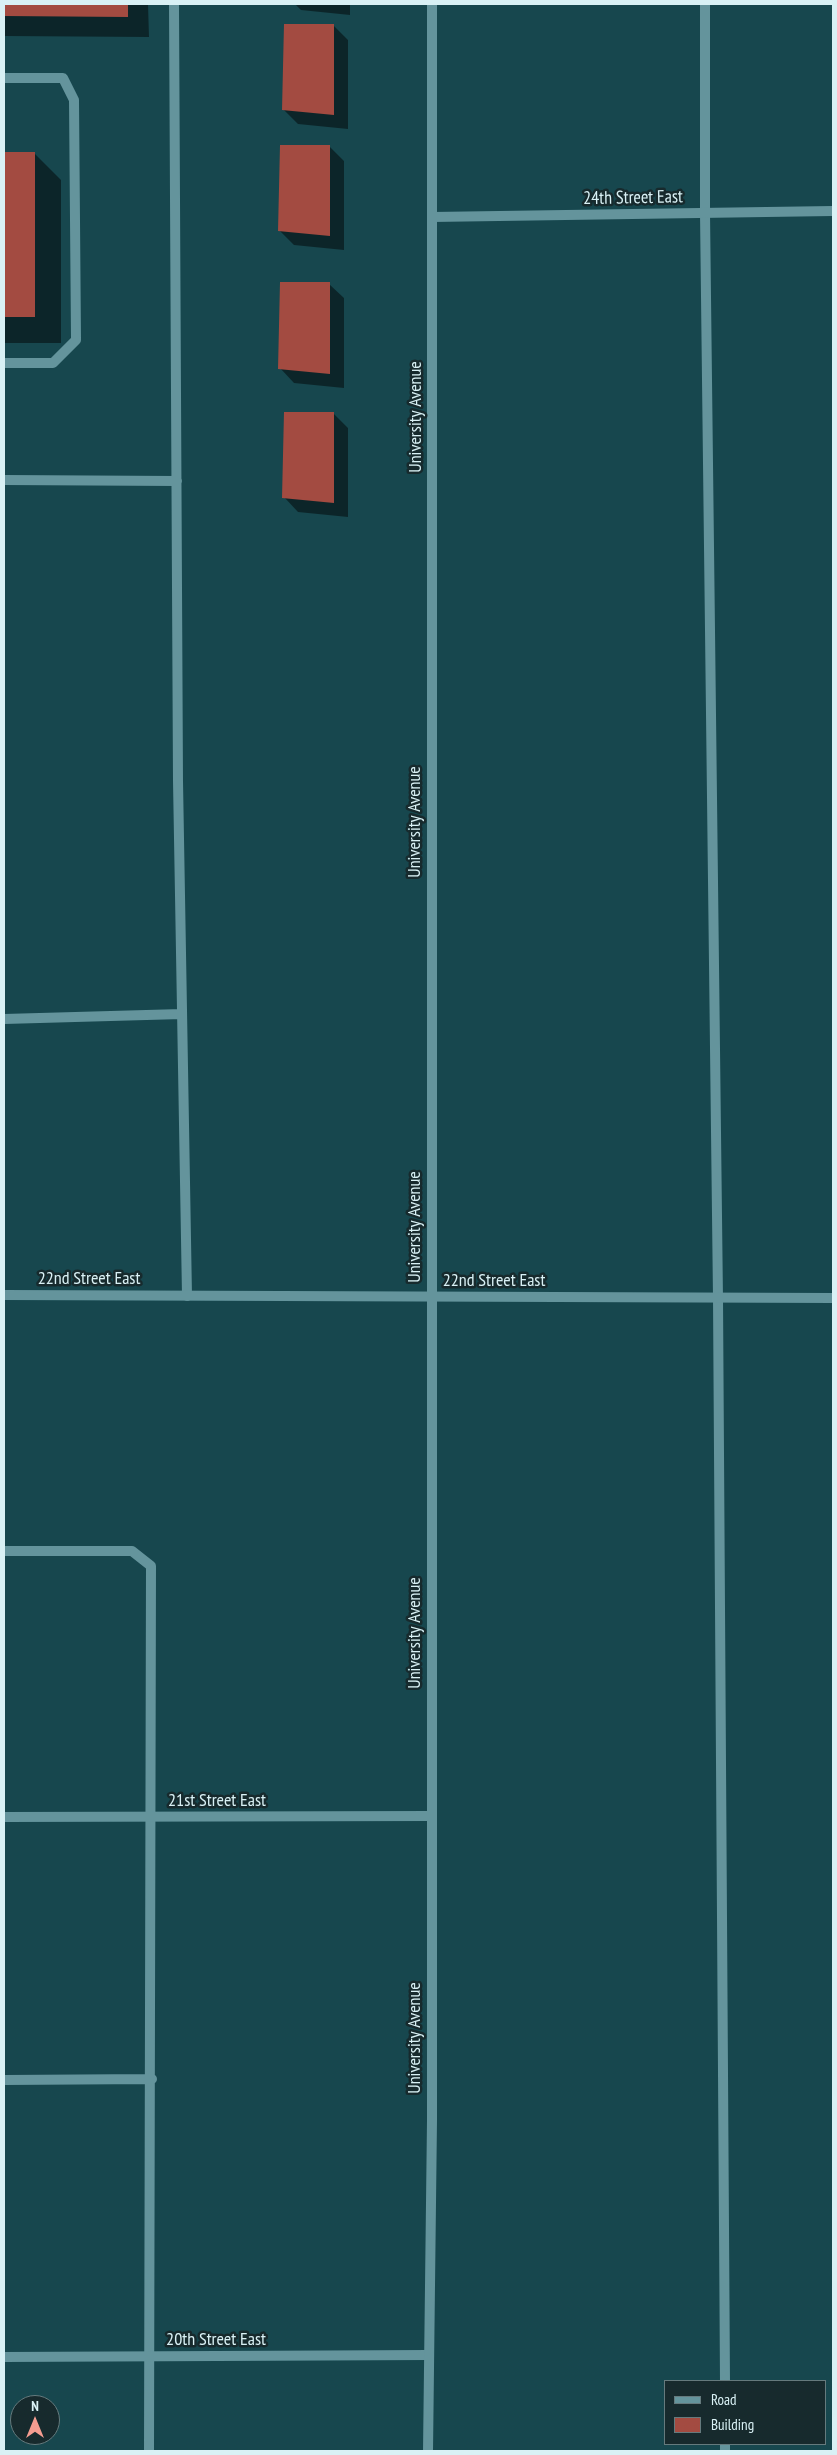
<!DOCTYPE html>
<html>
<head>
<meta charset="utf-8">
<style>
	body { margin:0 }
	#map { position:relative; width:837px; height:2455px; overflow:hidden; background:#17474e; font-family:"PT Sans Narrow",sans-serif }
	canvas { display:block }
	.frame { position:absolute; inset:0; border:5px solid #d9f1f5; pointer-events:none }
	.legend { position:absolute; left:664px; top:2380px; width:162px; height:65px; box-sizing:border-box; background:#172a2d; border:1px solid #657a7d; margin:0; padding:6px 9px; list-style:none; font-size:15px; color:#d9f1f5 }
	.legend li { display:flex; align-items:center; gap:10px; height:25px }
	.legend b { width:25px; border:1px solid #657a7d }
	.north { position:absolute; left:10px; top:2395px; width:50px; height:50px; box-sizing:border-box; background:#172a2d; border:1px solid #657a7d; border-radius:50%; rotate:0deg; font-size:14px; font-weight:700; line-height:20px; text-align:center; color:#d9f1f5 }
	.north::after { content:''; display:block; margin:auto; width:18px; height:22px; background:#f59c90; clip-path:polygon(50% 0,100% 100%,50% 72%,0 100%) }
</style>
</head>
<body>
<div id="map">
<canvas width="837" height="2455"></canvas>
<div class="frame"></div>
<ul class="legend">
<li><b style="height:6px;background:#64949c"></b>Road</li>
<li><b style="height:14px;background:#a34b41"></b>Building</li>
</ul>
<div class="north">N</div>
</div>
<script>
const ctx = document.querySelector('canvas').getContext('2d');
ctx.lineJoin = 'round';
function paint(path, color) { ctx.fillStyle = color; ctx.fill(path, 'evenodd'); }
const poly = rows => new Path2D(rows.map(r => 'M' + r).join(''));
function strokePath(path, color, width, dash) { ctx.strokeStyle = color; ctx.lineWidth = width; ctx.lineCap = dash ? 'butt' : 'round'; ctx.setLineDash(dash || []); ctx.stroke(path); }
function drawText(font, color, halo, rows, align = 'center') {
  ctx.font = font + ' "PT Sans Narrow",sans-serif'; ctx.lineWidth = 5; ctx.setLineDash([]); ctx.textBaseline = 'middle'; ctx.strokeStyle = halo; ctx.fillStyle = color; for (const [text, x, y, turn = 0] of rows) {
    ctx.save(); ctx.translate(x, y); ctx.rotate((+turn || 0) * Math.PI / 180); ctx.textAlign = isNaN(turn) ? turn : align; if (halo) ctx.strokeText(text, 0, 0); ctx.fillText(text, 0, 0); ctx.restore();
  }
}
const shadow = poly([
	[4,4,148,4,149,37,4,36],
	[295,4,350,4,350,15,301,10],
	[333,25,348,40,348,129,298,124,284,110],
	[329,146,344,161,344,250,294,245,280,231],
	[4,154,35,154,61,180,61,343,4,343],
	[329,284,344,298,344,388,294,383,280,368],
	[333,413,348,428,348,517,298,512,284,497]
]);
const building = poly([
	[4,4,128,4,128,17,4,16],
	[284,24,334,24,334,115,282,110],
	[280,145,330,145,330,236,278,231],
	[4,152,35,152,35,317,4,317],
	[280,282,330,282,330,374,278,369],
	[284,412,334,412,334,503,282,498]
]);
const service = poly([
	[174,4,178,781,187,1296],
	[705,4,705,213,718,1298,725,2381],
	[4,78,63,78,74,100,76,340,53,363,4,363],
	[4,480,177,481],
	[4,1019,182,1014],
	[4,1551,132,1551,151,1566,149,2451],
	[4,2080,152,2079],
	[725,2444,725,2451]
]);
const minor = poly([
	[432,217,833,211],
	[4,1295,833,1298],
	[4,1817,431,1816],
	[4,2357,429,2355]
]);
const tertiary = poly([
	[428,2451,432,2120,432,4]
]);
const streetNames = [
	["24th Street East",633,198,-1],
	["University Avenue",416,417,-90],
	["University Avenue",415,822,-90],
	["University Avenue",415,1227,-90],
	["22nd Street East",89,1279],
	["22nd Street East",494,1281],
	["University Avenue",415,1633,-90],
	["21st Street East",217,1801],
	["University Avenue",415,2038,-90],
	["20th Street East",216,2340]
];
paint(shadow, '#0007');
paint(building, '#a34b41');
strokePath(service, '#64949c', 10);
strokePath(minor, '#64949c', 10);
strokePath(tertiary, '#64949c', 10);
drawText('18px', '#d9f1f5', '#172a2d', streetNames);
</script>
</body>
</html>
